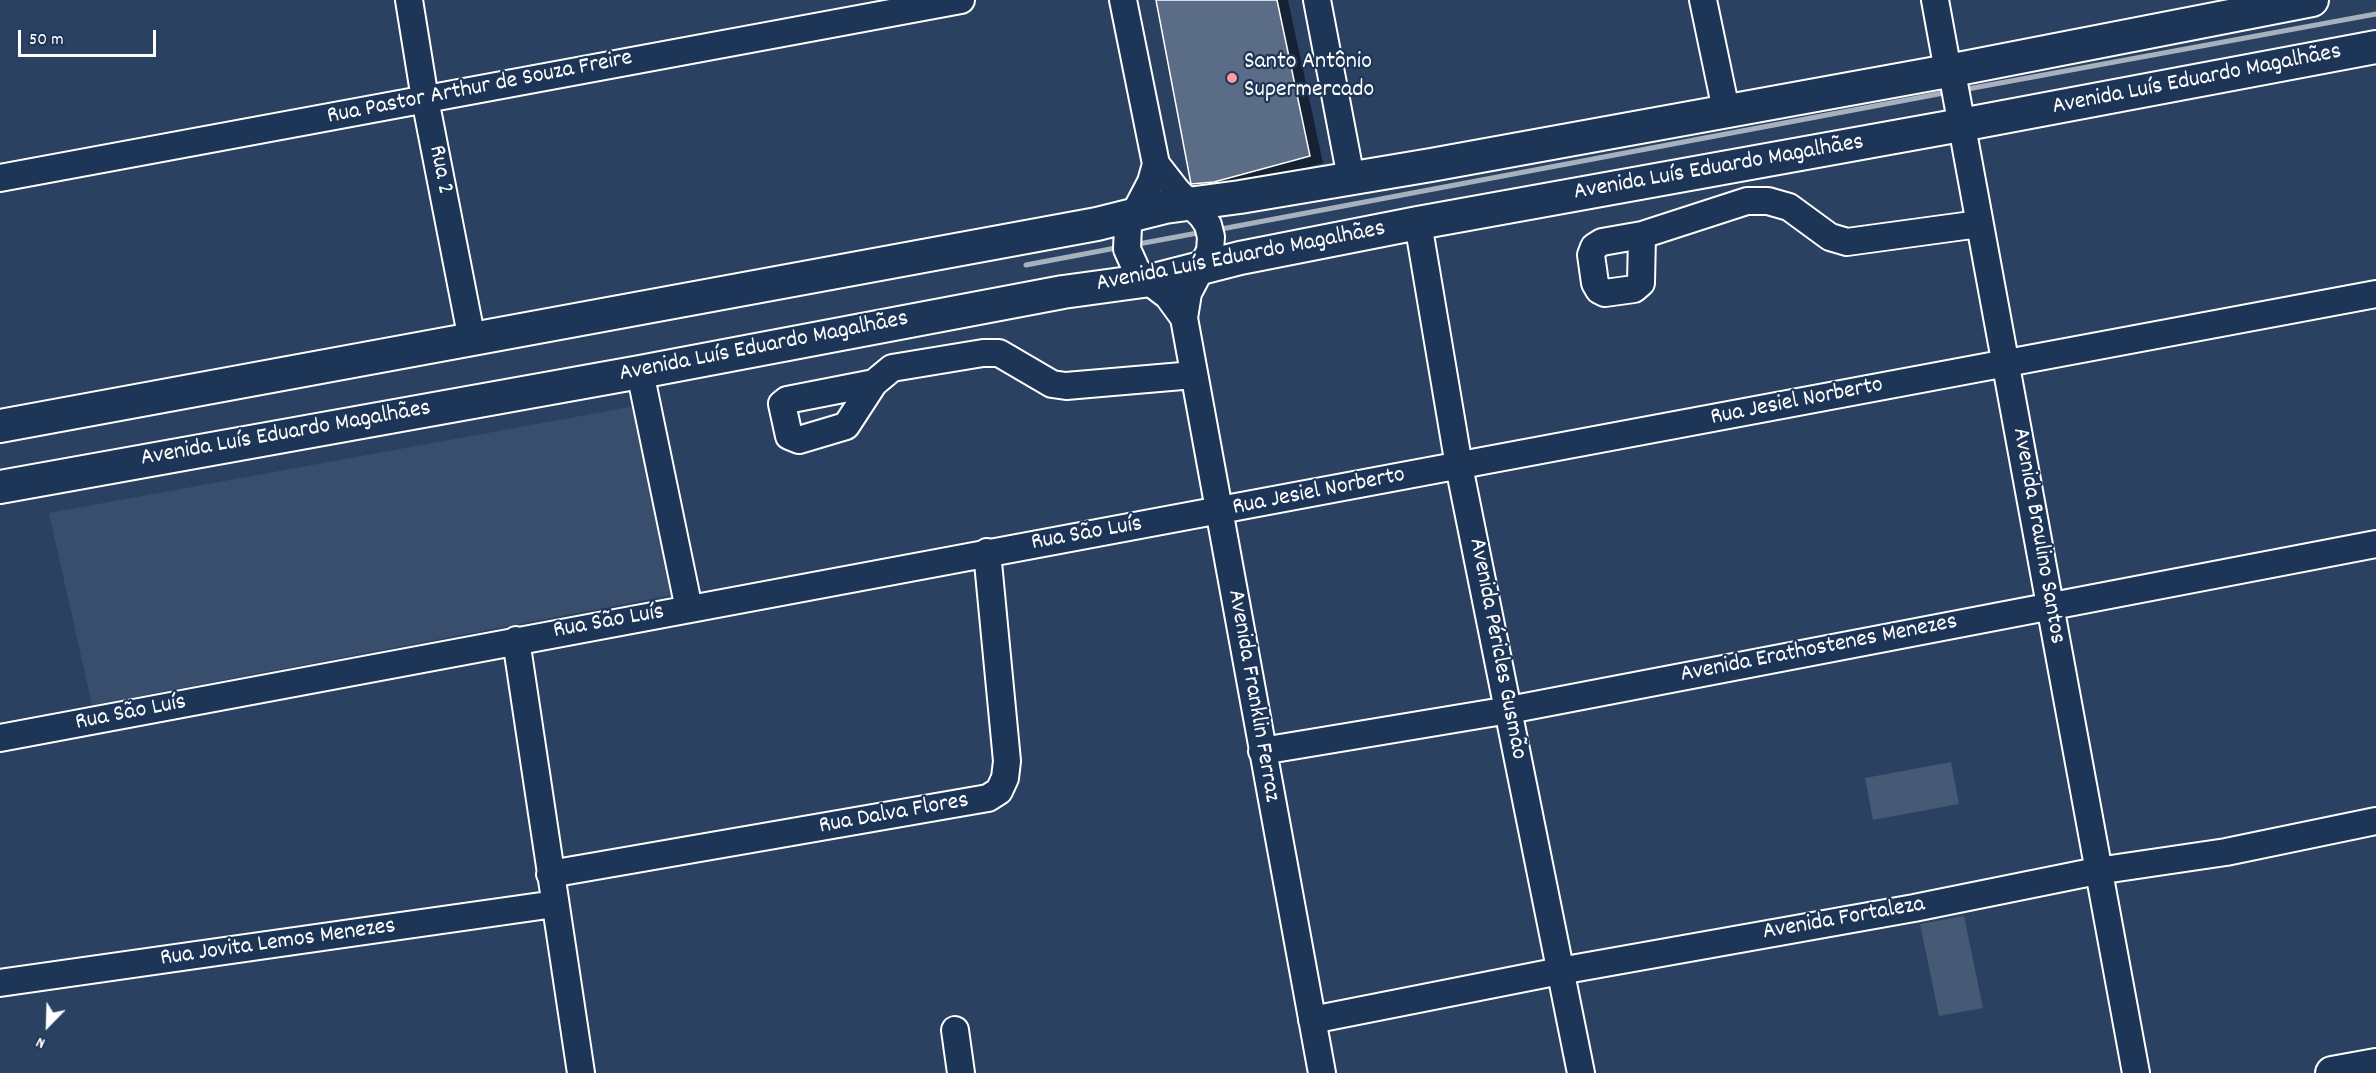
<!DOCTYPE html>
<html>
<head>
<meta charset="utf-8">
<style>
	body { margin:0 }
	#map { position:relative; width:2376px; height:1073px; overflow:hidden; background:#2a4161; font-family:Dekko,sans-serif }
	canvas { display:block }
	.north { position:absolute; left:18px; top:995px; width:60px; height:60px; -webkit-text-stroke:4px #1d3557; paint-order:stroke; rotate:203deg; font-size:16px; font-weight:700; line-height:24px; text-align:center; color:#fff }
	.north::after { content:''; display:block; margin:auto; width:21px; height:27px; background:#fff; clip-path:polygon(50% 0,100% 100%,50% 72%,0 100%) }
	.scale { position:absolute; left:18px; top:30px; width:138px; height:27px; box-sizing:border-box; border:3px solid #fff; border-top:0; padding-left:8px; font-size:18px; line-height:21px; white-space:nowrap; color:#fff; -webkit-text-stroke:4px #1d3557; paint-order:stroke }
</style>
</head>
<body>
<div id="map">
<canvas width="2376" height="1073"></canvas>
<div class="north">N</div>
<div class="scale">50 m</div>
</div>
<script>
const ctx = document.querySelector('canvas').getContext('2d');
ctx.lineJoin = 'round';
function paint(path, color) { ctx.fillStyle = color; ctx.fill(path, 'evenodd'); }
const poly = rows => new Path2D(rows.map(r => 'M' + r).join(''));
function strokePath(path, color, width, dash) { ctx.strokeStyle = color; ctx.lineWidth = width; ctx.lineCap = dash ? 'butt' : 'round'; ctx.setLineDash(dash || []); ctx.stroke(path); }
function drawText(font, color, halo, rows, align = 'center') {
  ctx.font = font + ' Dekko,sans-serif'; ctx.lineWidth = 4.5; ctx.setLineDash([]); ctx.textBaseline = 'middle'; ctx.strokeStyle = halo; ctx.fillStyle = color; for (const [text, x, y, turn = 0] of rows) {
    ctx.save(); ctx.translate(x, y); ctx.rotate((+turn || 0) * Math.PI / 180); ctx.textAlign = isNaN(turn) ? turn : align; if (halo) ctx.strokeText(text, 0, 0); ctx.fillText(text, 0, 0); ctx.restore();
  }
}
const built = poly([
	[641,405,672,595,92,705,49,513]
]);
const green = poly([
	[1951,762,1959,804,1873,820,1865,778],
	[1964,916,1983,1008,1939,1016,1920,924]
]);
const shadow = poly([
	[1158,0,1288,0,1323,163,1228,189,1206,190,1192,183]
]);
const stream = poly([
	[1962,90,2376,14],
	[1216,230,1949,92],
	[1133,245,1203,232],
	[1026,265,1121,247]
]);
const building = poly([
	[1156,0,1277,0,1310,156,1214,182,1191,184,1156,0]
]);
const minor = poly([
	[409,0,425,99,472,340],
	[1123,0,1156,164,1177,191,1202,216,1208,225,1211,237,1210,251,1188,293,1184,318,1322,1073],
	[1317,0,1351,178],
	[1703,0,1726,110],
	[1935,0,1948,71,1954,83,2136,1073],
	[1156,164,1151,182,1128,226,1127,249,1136,269,1143,277,1168,296,1184,318],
	[0,178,961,0],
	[1418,223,1459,466,1581,1073],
	[1642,235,1641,283,1634,289,1605,293,1599,290,1595,283,1591,255,1594,247,1602,242,1642,235,1747,201,1768,201,1789,207,1830,237,1847,242,1979,224],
	[640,372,689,609],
	[874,383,787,400,782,404,789,436,799,440,846,426,874,383,892,368,983,353,999,353,1052,384,1066,386,1194,375],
	[516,640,581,1073],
	[0,738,2376,294],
	[1262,751,1509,710,2376,544],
	[550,874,988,798,999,791,1005,778,1007,761,987,552],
	[0,983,555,904],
	[1312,1020,1560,971,1914,908,2097,871,2226,852,2376,821],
	[955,1030,961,1073]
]);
const major = poly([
	[0,426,1097,224,1165,207,1240,197,1431,165,1948,71,2312,0],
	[0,487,640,372,1063,292,1158,279,1240,258,1418,223,1961,125,2376,47],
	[2332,1073,2376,1065]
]);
const markers = [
	[1232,78,6,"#ff9aa2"]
];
const poiNames = [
	["Santo Antônio",1244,64],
	["Supermercado",1244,92]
];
const streetNames = [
	["Avenida Luís Eduardo Magalhães",2197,81,-11],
	["Rua Pastor Arthur de Souza Freire",480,89,-11],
	["Avenida Luís Eduardo Magalhães",1719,169,-10],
	["Rua 2",439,170,79],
	["Avenida Luís Eduardo Magalhães",1241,258,-11],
	["Avenida Luís Eduardo Magalhães",764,348,-11],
	["Rua Jesiel Norberto",1797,403,-11],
	["Avenida Luís Eduardo Magalhães",286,435,-10],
	["Rua Jesiel Norberto",1319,493,-11],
	["Rua São Luís",1087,535,-10],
	["Avenida Braulino Santos",2037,536,80],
	["Rua São Luís",609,623,-10],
	["Avenida Péricles Gusmão",1496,649,79],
	["Avenida Erathostenes Menezes",1819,650,-11],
	["Avenida Franklin Ferraz",1252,696,80],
	["Rua São Luís",131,714,-11],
	["Rua Dalva Flores",894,815,-10],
	["Avenida Fortaleza",1844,920,-10],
	["Rua Jovita Lemos Menezes",278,944,-8]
];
paint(built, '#394e6c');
paint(green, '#465975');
paint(shadow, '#0007');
strokePath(stream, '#a7b1be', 5);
paint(building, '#5b6c86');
strokePath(building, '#fff', 1.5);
strokePath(minor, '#fff', 30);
strokePath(major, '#fff', 36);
strokePath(minor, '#1d3557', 26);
strokePath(major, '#1d3557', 32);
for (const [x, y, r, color] of markers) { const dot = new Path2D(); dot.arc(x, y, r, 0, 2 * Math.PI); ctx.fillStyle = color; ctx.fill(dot); strokePath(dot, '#1d3557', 2); }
drawText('24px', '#fff', '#1d3557', poiNames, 'left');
drawText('24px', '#fff', '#1d3557', streetNames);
</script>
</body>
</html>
